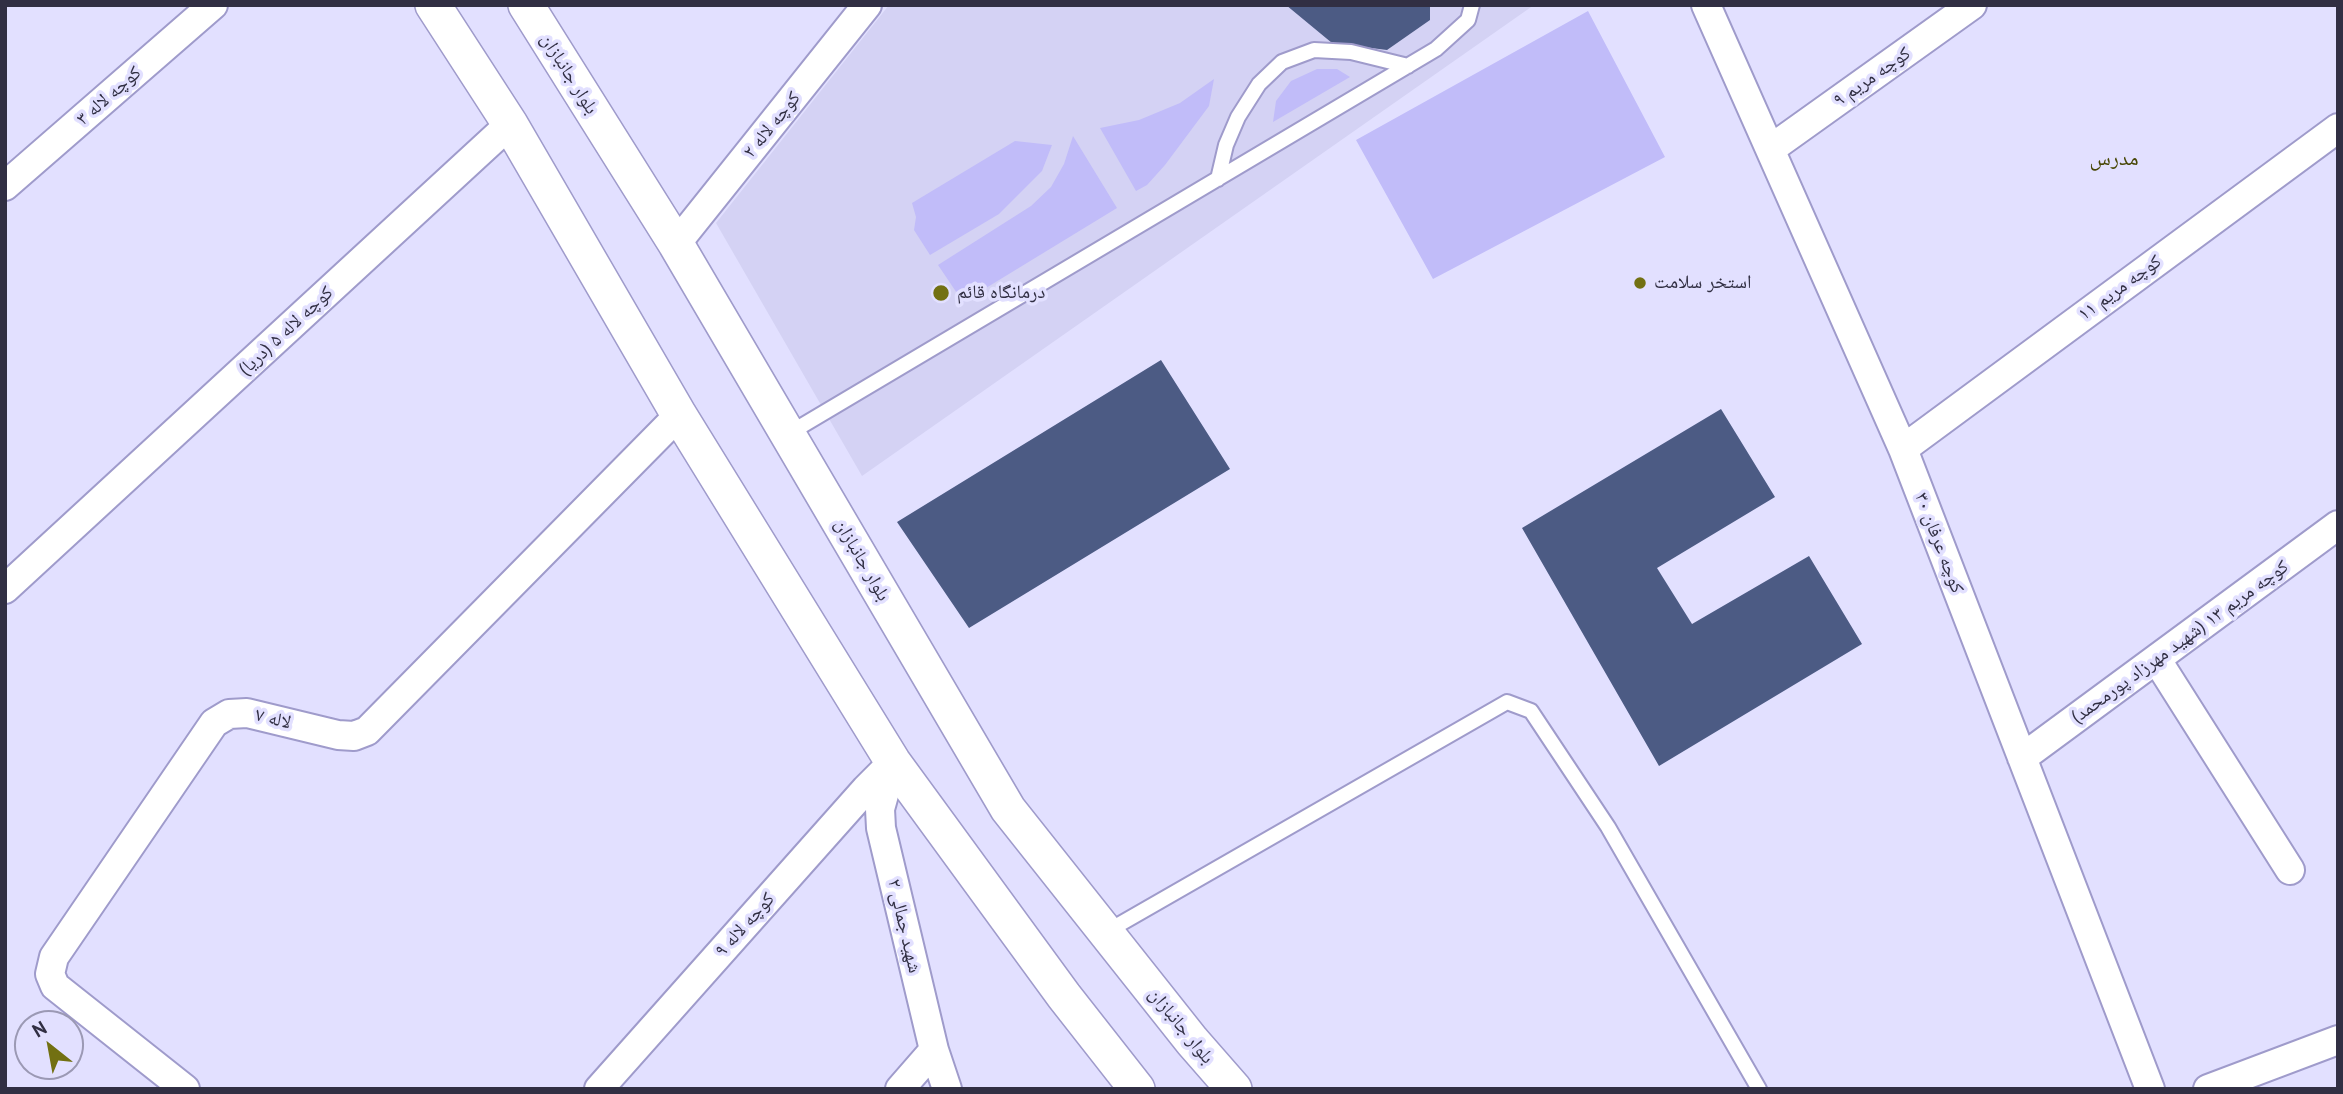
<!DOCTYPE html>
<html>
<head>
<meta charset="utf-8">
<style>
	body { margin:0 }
	#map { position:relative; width:2343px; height:1094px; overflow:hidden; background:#e2e0ff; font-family:"PT Sans",sans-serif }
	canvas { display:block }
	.frame { position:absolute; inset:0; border:7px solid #312f43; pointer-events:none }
	.north { position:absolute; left:14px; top:1010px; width:70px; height:70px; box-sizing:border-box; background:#e2e0ff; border:2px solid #9b99b4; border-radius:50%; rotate:329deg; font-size:19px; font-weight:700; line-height:28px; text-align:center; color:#312f43 }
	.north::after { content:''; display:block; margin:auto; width:24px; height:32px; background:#727012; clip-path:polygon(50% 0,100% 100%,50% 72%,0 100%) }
</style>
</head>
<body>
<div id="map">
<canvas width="2343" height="1094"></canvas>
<div class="frame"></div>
<div class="north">N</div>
</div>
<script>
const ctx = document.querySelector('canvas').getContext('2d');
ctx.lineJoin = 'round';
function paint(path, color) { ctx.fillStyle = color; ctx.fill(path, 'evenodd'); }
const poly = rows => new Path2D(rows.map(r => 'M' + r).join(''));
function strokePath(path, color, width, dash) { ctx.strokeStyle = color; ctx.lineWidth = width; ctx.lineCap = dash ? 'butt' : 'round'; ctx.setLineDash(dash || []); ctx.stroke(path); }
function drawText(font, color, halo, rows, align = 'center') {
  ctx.font = font + ' "PT Sans","Noto Naskh Arabic",sans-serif'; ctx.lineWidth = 7; ctx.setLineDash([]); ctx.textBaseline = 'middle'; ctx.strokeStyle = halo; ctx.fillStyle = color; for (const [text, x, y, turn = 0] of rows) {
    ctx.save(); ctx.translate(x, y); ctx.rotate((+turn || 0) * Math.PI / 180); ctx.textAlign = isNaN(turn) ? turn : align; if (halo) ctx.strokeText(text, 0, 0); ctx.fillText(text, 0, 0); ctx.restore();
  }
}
const built = poly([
	[889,5,1534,5,862,476,716,223]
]);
const green = poly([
	[1588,11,1665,157,1433,279,1356,140],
	[1317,69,1337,69,1350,77,1273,122,1276,101,1291,81],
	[1214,79,1209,106,1165,165,1147,185,1136,191,1100,128,1139,120,1180,103],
	[1073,136,1117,208,963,302,938,265,1031,206,1051,187,1064,164],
	[1015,141,1052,145,1042,171,999,214,930,255,914,230,916,217,912,203]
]);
const building = poly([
	[1286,5,1430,5,1430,20,1387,50,1332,43],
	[1161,360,1230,469,969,628,897,522],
	[1721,409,1775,497,1657,568,1692,624,1809,556,1862,644,1659,766,1522,528]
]);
const service = poly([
	[1218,179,1226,145,1238,117,1259,84,1282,62,1314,50,1351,52,1408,66],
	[788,434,1436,49,1468,20,1472,5],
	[1106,932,1507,702,1531,711,1608,827,1759,1089]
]);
const minor = poly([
	[1706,5,1903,449,2150,1089],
	[1772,148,1972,5],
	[5,186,213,5],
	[676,244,867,5],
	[1903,449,2338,128],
	[5,589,510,124],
	[2157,660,2290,870],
	[2022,758,2338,525],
	[893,762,880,809,881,828,934,1050,947,1089],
	[185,1089,55,986,50,974,54,957,214,723,229,714,247,713,338,735,354,736,367,731,679,415],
	[599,1089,866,789,893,762],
	[900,1089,934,1050],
	[2208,1089,2338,1040]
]);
const tertiary = poly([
	[433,5,510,124,679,415,893,762,1064,996,1137,1089],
	[526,5,676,244,1008,809,1192,1041,1234,1089]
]);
const markers = [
	[1640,283,7,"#727012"],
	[941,293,9,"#727012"]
];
const streetNames = [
	["بلوار جانبازان",569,74,58],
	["کوچه مریم ۹",1872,77,-35],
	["کوچه لاله ۳",109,96,-41],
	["کوچه لاله ۲",772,125,-51],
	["کوچه مریم ۱۱",2120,288,-36],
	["کوچه لاله ۵ (دریا)",286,331,-43],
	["کوچه عرفان ۳۰",1939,543,69],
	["بلوار جانبازان",862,560,60],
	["کوچه مریم ۱۳ (شهید مهرزاد پورمحمد)",2180,642,-36],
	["لاله ۷",273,719,14],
	["کوچه لاله ۹",745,925,-48],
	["شهید جمالی ۲",904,926,77],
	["بلوار جانبازان",1181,1026,51]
];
const poiNames = [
	["استخر سلامت",1654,283],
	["درمانگاه قائم",957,293]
];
const neighbourhoodNames = [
	["مدرس",2114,159]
];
paint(built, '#d4d2f4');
paint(green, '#c1bcf9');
paint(building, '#4c5b84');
strokePath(service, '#9f9bcb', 18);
strokePath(minor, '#9f9bcb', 32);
strokePath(tertiary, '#9f9bcb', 38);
strokePath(service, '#fff', 14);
strokePath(minor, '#fff', 28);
strokePath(tertiary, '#fff', 35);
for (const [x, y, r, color] of markers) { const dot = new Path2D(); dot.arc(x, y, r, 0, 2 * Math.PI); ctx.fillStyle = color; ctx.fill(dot); strokePath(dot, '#e2e0ff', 2.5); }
drawText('19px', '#312f43', '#e2e0ff', streetNames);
drawText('19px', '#312f43', '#e2e0ff', poiNames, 'left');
drawText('21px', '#484706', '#e2e0ff', neighbourhoodNames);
</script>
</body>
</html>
